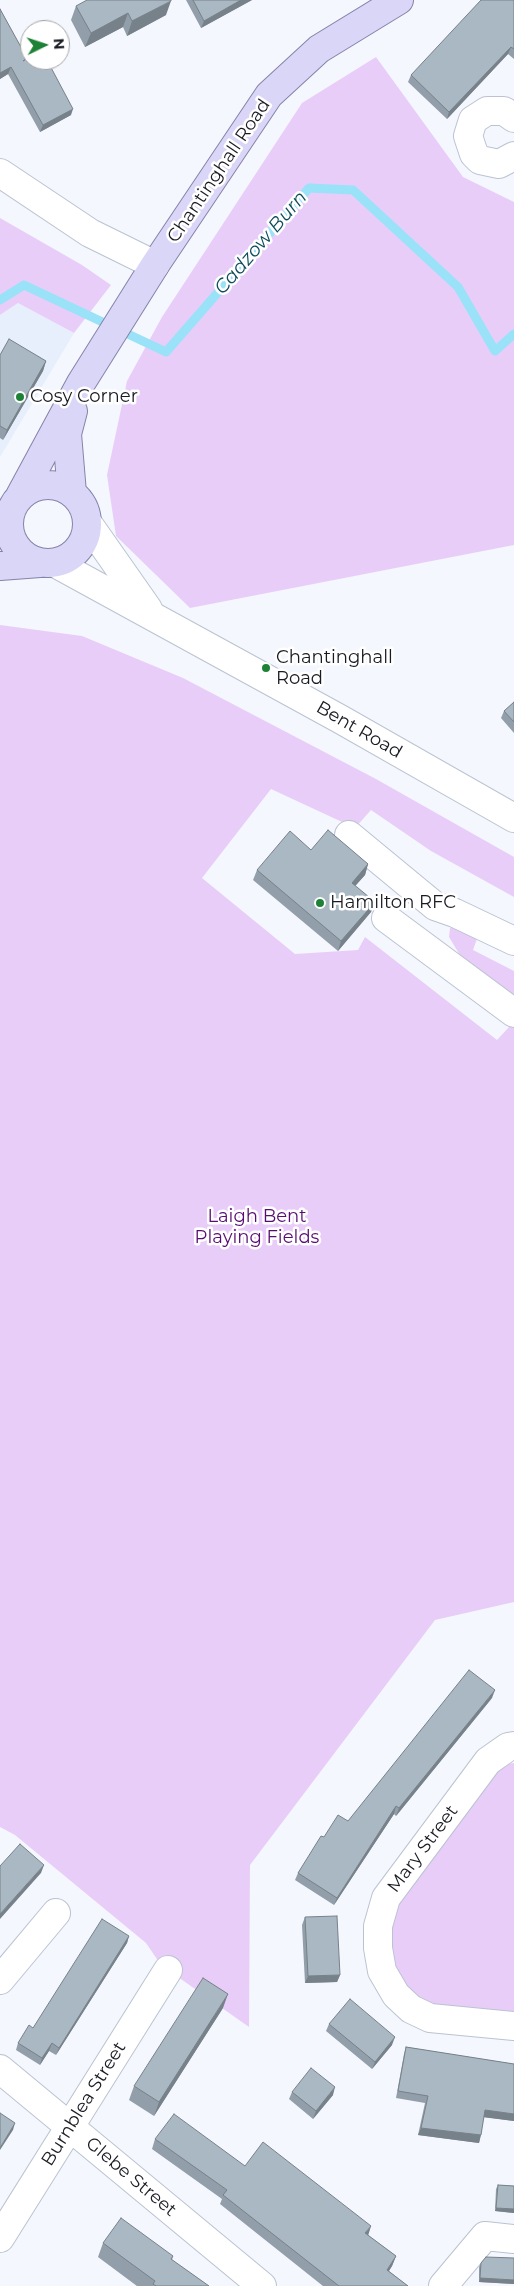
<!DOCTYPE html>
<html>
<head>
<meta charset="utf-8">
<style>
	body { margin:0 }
	#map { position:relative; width:514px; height:2286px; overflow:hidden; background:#f4f7fd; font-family:Montserrat,sans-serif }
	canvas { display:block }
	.north { position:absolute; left:20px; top:20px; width:50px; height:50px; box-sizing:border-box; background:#fff; border:1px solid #a3a4a6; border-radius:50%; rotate:86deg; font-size:14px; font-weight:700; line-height:20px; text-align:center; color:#181b21 }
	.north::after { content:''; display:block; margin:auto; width:18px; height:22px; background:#1e8236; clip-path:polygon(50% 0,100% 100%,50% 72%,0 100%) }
</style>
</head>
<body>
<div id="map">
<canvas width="514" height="2286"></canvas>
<div class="north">N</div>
</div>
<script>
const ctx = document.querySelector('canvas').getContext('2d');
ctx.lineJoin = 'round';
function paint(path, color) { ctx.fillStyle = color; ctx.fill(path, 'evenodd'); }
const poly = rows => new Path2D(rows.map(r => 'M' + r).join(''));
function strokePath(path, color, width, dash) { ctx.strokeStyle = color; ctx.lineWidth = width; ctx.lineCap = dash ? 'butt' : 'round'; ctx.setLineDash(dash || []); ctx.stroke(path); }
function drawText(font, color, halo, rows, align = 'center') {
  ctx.font = font + ' Montserrat,sans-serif'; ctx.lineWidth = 5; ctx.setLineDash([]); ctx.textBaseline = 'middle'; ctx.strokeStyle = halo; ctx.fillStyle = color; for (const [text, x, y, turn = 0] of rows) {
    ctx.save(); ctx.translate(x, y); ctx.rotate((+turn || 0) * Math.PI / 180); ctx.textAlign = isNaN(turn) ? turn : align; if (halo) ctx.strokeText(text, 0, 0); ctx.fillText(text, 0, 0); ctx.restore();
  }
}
const built = poly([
	[18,303,74,333,0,457,0,315]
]);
const green = poly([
	[376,57,463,177,514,202,514,545,190,608,116,536,107,475,127,381,162,317,302,103],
	[0,218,82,265,111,285,74,333,18,303,0,315],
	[0,625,82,636,183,678,376,779,514,857,514,897,431,851,371,810,355,828,271,789,202,878,295,954,358,950,365,937,497,1040,510,1026,514,1028,514,1602,435,1620,250,1865,249,2027,161,1965,146,1943,15,1835,0,1827],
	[456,924,479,933,473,950,514,971,514,999,461,957,449,937,450,928],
	[514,1763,514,2011,504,2017,440,2009,422,2001,408,1989,390,1958,389,1926,394,1909,501,1765]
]);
const stream = poly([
	[0,300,24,285,166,352,309,188,353,190,458,287,495,351,514,334]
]);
const minor = poly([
	[514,118,504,111,487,111,473,120,468,136,474,154,480,160,499,164,514,156],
	[0,173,90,233,155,265],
	[87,522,148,609],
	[55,563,340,719,514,818],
	[349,835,435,906,455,913,514,941],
	[386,918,514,1013],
	[514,1746,508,1747,488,1761,386,1898,378,1926,378,1948,382,1971,396,1995,411,2009,430,2018,514,2026],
	[0,1980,56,1913],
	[0,2069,262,2286],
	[0,2238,168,1970],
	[443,2286,485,2236,514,2239]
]);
const major = poly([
	'9 524a39 39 0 1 1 78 0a39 39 0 1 1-78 0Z',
	[72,493,67,434,73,411],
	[20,496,81,383,155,265,269,95,319,49,399,0],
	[0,566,40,563]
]);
const wall = poly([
	[186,0,252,0,201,28],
	[514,0,514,59,508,54,447,119,408,82,411,75],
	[76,6,166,15,127,36,123,27,85,47,71,20],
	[0,9,27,59,71,115,40,132,8,74,0,79],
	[0,355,46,361,43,371,3,440,0,438],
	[514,702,514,733,501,718,504,711],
	[311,850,368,864,365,875,355,886,375,902,371,912,338,951,253,880,257,870],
	[492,1698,396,1816,394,1814,334,1905,295,1880,298,1873,324,1837,348,1821],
	[305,1917,340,1975,337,1982,305,1983,302,1925],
	[129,1936,127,1943,56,2055,49,2051,40,2065,16,2050,18,2043,33,2028],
	[223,2008,154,2116,129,2100,134,2086],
	[329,2024,392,2045,372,2069,326,2031],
	[406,2047,514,2064,514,2121,484,2117,479,2143,418,2135,425,2103,396,2098,404,2054],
	[292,2092,333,2095,313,2119,289,2099],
	[155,2139,245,2166,368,2235,396,2256,392,2266,389,2271,408,2286,323,2286,220,2204,222,2199,152,2149],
	[498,2185,514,2186,514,2213,495,2211,496,2189],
	[103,2243,173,2256,172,2260,209,2286,137,2286,98,2257],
	[514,2258,514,2284,479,2282,479,2267,481,2263]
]);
const shadedWall = poly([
	[241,0,252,0,201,28,204,21],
	[171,1,166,15,127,36,132,21],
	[128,13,123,27,85,47,91,33],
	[511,47,508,54,447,119,449,112],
	[11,67,8,74,0,79,0,73],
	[73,109,71,115,40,132,43,125],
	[46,361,43,371,3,440,7,430],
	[368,864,365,875,349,893,352,883],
	[375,902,371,912,338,951,341,941],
	[495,1690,492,1698,396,1816,399,1808],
	[396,1806,394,1814,334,1905,337,1898],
	[44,1865,41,1873,0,1919,0,1914],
	[129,1936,127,1943,56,2055,59,2048],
	[340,1975,337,1982,305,1983,308,1976],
	[228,1994,223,2008,154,2116,159,2102],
	[395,2037,392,2045,372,2069,375,2062],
	[52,2043,49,2051,40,2065,42,2058],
	[335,2087,333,2095,313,2119,316,2111],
	[485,2110,514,2114,514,2121,482,2117],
	[15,2123,13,2130,0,2150,0,2148],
	[421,2128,481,2135,479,2143,418,2135],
	[496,2208,514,2209,514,2213,495,2211],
	[371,2226,368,2236,365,2233],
	[396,2256,392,2266,383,2280,387,2270],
	[480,2278,514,2280,514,2284,479,2282]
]);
const building = poly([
	[87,0,171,0,171,1,132,21,128,13,91,33,76,6,87,0],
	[193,0,241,0,204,21,193,0],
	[481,0,514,0,514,49,511,47,449,112,411,75,481,0],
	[0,9,27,58,23,61,30,57,30,60,47,60,73,109,43,125,11,67,0,73,0,9],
	[9,339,46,361,7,430,0,426,0,355,9,339],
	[514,702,514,722,504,711,514,702],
	[328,830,368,864,352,883,375,902,341,941,257,870,290,831,311,850,328,830],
	[469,1670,495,1690,399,1808,396,1806,337,1898,298,1873,321,1836,324,1837,338,1815,348,1821,469,1670],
	[20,1844,44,1865,0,1914,0,1866,20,1844],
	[337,1916,340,1975,308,1976,305,1917,337,1916],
	[102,1919,129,1936,59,2048,52,2043,42,2058,18,2043,29,2025,33,2028,102,1919],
	[203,1978,228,1994,159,2102,134,2086,203,1978],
	[350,1999,395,2037,375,2062,329,2024,350,1999],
	[406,2047,514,2064,514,2114,485,2110,481,2135,421,2128,428,2096,398,2091,406,2047],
	[311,2068,335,2087,316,2111,292,2092,311,2068],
	[0,2113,15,2123,0,2148,0,2113],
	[174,2114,245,2166,263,2142,371,2226,365,2233,396,2256,387,2270,408,2286,339,2286,223,2195,227,2190,155,2139,174,2114],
	[498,2185,514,2186,514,2209,496,2208,498,2185],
	[121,2218,173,2256,171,2259,209,2286,156,2286,153,2284,155,2281,103,2243,121,2218],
	[486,2257,514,2258,514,2280,480,2278,481,2263,486,2257]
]);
const markers = [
	[20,397,5,"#1e8236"],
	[266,668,5,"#1e8236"],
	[320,903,5,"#1e8236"]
];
const streetNames = [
	["Chantinghall Road",219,171,-56],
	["Bent Road",359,730,30],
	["Mary Street",423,1849,-53],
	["Burnblea Street",84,2104,-58],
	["Glebe Street",131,2177,40]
];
const poiNames = [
	["Cosy Corner",30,397],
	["Chantinghall",276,658],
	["Road",276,679],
	["Hamilton RFC",330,903]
];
const parkNames = [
	["Laigh Bent",257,1217],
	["Playing Fields",257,1238]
];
const waterNames = [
	["Cadzow Burn",261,243,-49]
];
paint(built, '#e7eefc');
paint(green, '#e9cdf9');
strokePath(stream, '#99e2f7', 9);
strokePath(minor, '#bbc3d2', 30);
strokePath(major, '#8682a9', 30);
strokePath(minor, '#fff', 28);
strokePath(major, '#dad6f7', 28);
paint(wall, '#929ea9');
paint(shadedWall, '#778189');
paint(building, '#aab8c4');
strokePath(building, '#778189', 1);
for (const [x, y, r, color] of markers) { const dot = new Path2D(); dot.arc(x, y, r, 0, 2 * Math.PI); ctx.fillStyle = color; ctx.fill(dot); strokePath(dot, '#fff', 2); }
drawText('18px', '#181b21', '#fff', streetNames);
drawText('18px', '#181b21', '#fff', poiNames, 'left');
drawText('18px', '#570d72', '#fff', parkNames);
drawText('italic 19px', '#0e4c5b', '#fff', waterNames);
</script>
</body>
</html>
